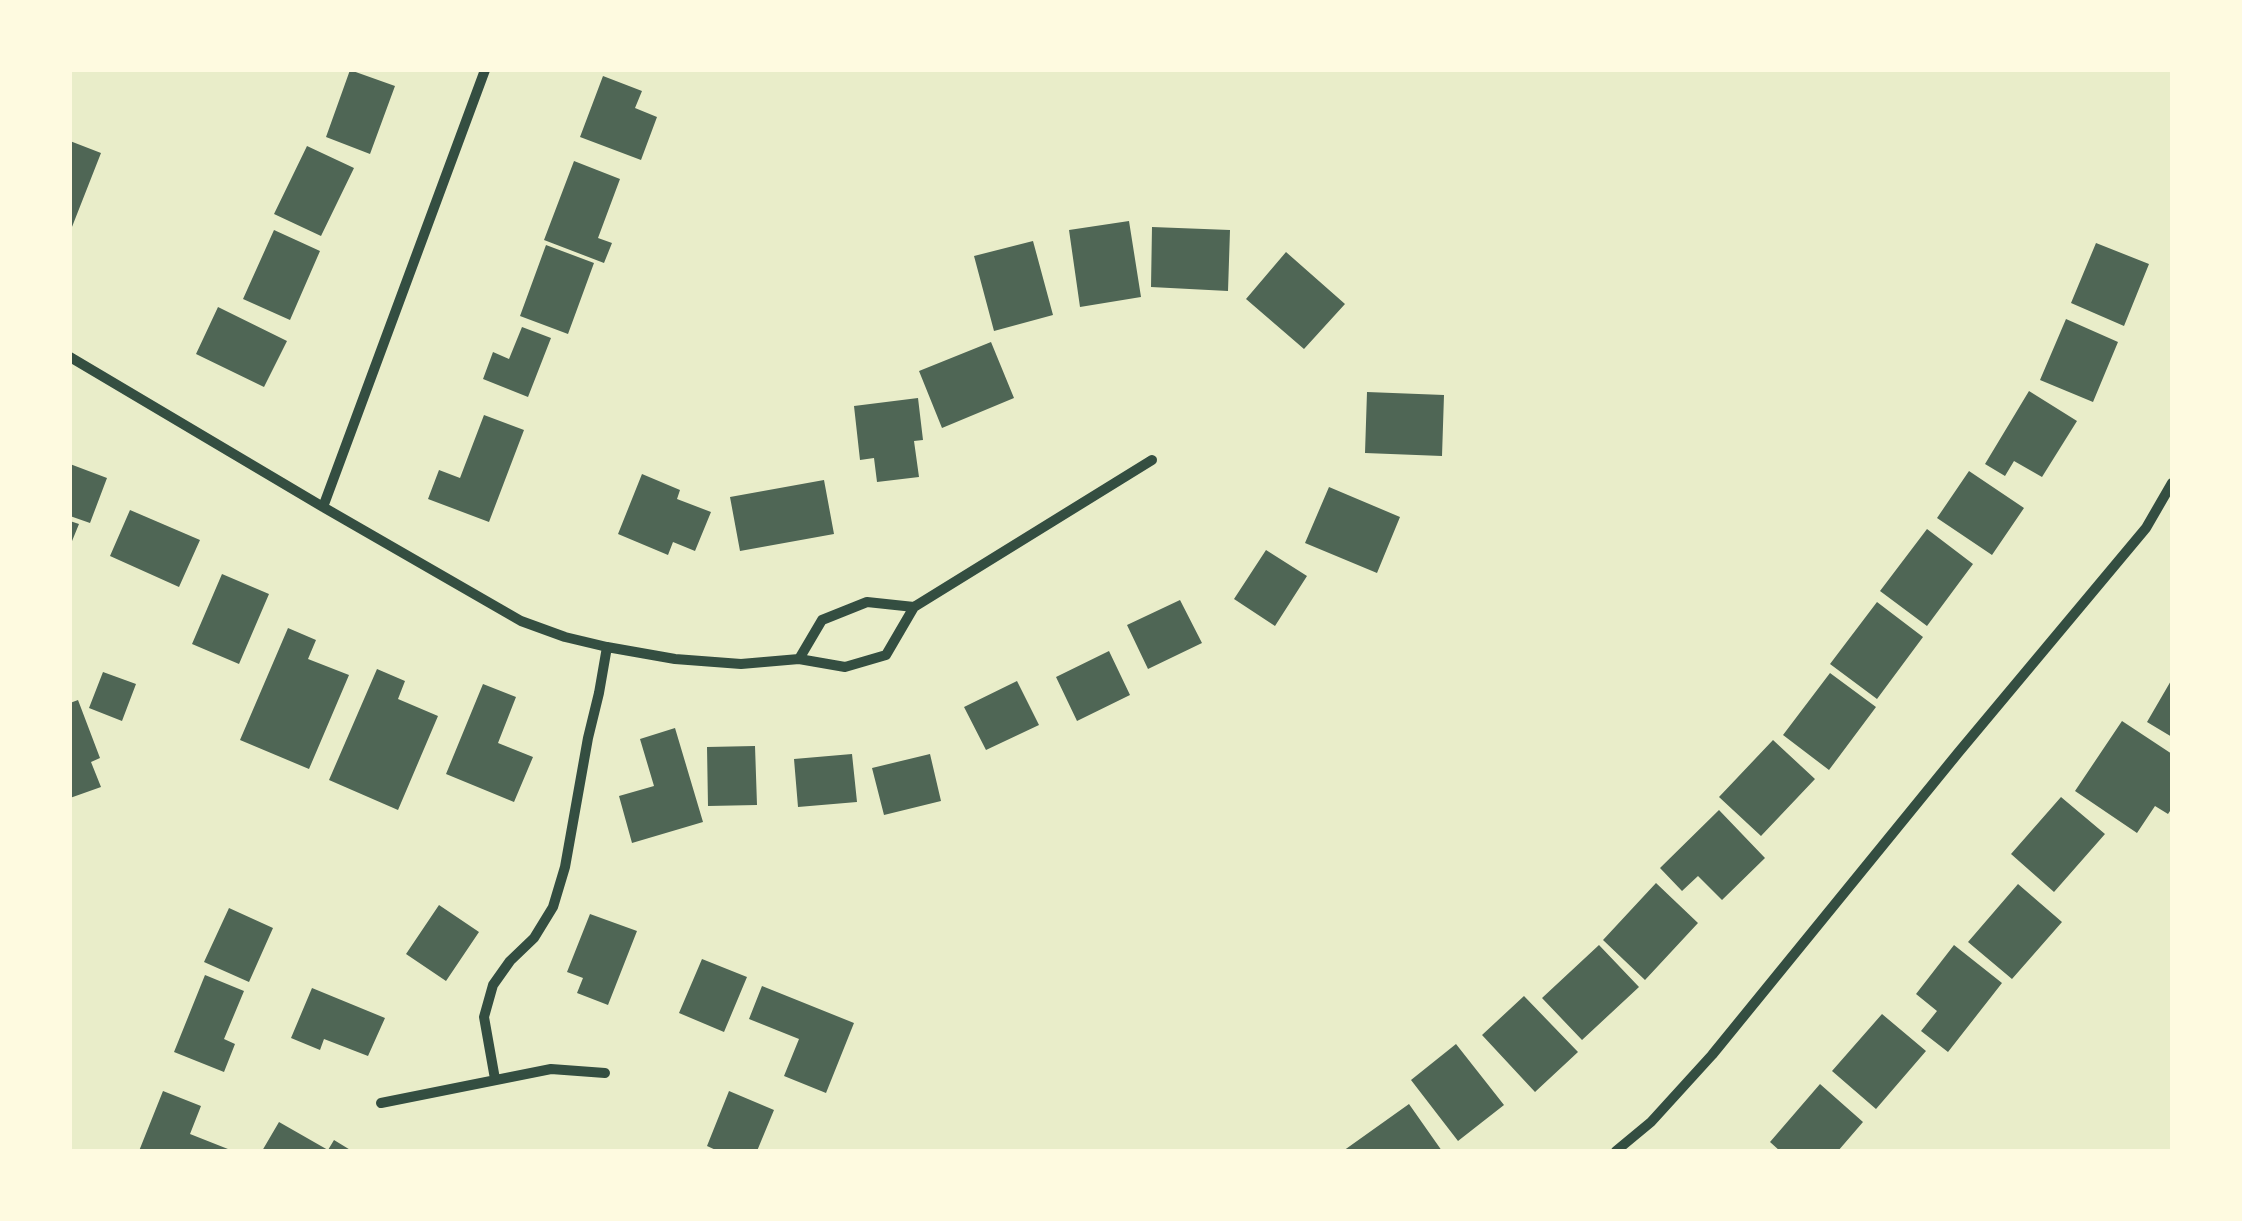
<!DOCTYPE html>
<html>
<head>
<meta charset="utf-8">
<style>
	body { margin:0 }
	#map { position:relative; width:2242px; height:1221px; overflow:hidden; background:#e9edc9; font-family:Lato,sans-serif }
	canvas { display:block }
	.frame { position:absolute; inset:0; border:72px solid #fefae0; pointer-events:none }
</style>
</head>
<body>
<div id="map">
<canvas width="2242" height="1221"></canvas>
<div class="frame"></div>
</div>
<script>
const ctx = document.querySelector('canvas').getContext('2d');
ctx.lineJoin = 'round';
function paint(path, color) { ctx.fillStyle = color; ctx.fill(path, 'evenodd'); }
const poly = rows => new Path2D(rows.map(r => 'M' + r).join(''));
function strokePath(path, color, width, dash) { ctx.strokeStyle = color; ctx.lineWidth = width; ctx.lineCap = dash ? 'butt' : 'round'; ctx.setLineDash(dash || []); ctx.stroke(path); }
const building = poly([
	[350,70,395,86,370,154,326,137],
	[603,76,642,91,635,108,657,117,641,160,580,137],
	[70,141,101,153,70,232],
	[307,146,354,168,321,236,274,214],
	[574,161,620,179,598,238,612,243,604,263,544,240],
	[1129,221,1141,297,1080,307,1069,230],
	[1152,227,1230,230,1228,291,1151,287],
	[274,230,320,251,290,320,243,299],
	[1033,241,1053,315,994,331,974,256],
	[2096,243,2149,264,2124,326,2071,303],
	[546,245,594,263,568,334,520,316],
	[1286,252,1345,304,1304,349,1246,299],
	[218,307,287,341,264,387,196,354],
	[2066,319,2118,342,2093,402,2040,380],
	[522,327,551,338,528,397,483,379,493,352,509,359],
	[991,342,1014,398,942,428,919,371],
	[2029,391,2077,421,2042,477,2014,461,2005,476,1985,464],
	[1367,392,1444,395,1442,456,1365,453],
	[918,398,923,440,914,441,919,477,877,482,874,458,860,460,854,406],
	[484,415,524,430,489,522,428,499,439,470,460,478],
	[70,464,107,478,90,523,70,516],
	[1969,471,2024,508,1992,555,1937,518],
	[642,474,680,490,677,499,711,512,695,551,673,542,668,555,618,534],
	[824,480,834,534,740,551,730,497],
	[1329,487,1400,517,1377,573,1305,543],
	[130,510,200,540,179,587,110,556],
	[70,521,79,524,70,546],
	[1927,529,1973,564,1927,626,1880,591],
	[1266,550,1307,576,1275,626,1234,599],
	[222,574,269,594,239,664,192,644],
	[1180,600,1202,643,1148,669,1127,625],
	[1877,602,1923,637,1877,699,1830,664],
	[288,628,316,640,308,659,349,675,309,769,240,740],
	[1109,651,1130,695,1077,721,1056,677],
	[377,669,405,681,398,699,438,716,398,810,329,780],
	[103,672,136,684,122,721,89,708],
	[1830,673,1876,707,1829,770,1783,735],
	[2172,679,2172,737,2147,722],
	[1017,681,1039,725,986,750,964,707],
	[483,684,516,697,498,743,533,757,514,802,446,774],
	[78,700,100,758,91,762,101,787,70,798,70,703],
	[2122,721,2172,754,2172,808,2168,814,2155,806,2137,833,2075,791],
	[675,728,703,822,632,843,619,796,654,786,640,739],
	[1773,740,1815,779,1761,836,1719,797],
	[755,746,757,805,708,806,707,747],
	[852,754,857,802,798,807,794,759],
	[930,754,941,801,884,815,872,768],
	[2061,797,2105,834,2054,892,2011,854],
	[1719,810,1765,858,1722,900,1698,876,1682,891,1660,868],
	[1656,883,1698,923,1645,980,1603,940],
	[2018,884,2062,922,2012,979,1968,942],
	[439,905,479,932,446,981,406,954],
	[229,908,273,928,249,982,204,962],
	[590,914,637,931,608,1005,577,993,583,978,567,972],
	[1599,945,1639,987,1582,1040,1542,998],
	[1954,945,2002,983,1948,1052,1921,1031,1937,1011,1916,994],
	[702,959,747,977,724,1032,679,1013],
	[205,975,244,991,224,1039,235,1044,224,1072,174,1052],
	[762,986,854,1023,826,1093,784,1076,799,1039,749,1019],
	[312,988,385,1018,368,1056,324,1039,320,1050,291,1038],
	[1524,996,1578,1052,1535,1092,1482,1035],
	[1882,1014,1926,1051,1876,1109,1832,1071],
	[1456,1044,1504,1105,1458,1141,1411,1080],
	[1820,1084,1863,1122,1838,1151,1780,1151,1770,1142],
	[163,1091,201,1106,190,1134,233,1151,139,1151],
	[729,1091,774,1110,757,1151,718,1151,707,1146],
	[1409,1104,1442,1151,1343,1151],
	[279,1122,328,1150,334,1140,352,1151,262,1151]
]);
const minor = poly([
	[70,357,323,507,521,621,565,637,607,647,675,659,741,664,799,659,822,620,867,602,914,607],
	[323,507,485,70],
	[799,659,845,667,886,655,914,607,1152,460],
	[495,1079,484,1017,493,985,510,961,534,938,553,907,565,867,588,738,599,693,607,647],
	[381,1103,551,1069,605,1073],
	[1616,1151,1651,1122,1712,1055,1958,753,2146,528,2172,483]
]);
paint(building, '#4f6655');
strokePath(minor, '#344e41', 10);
</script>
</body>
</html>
